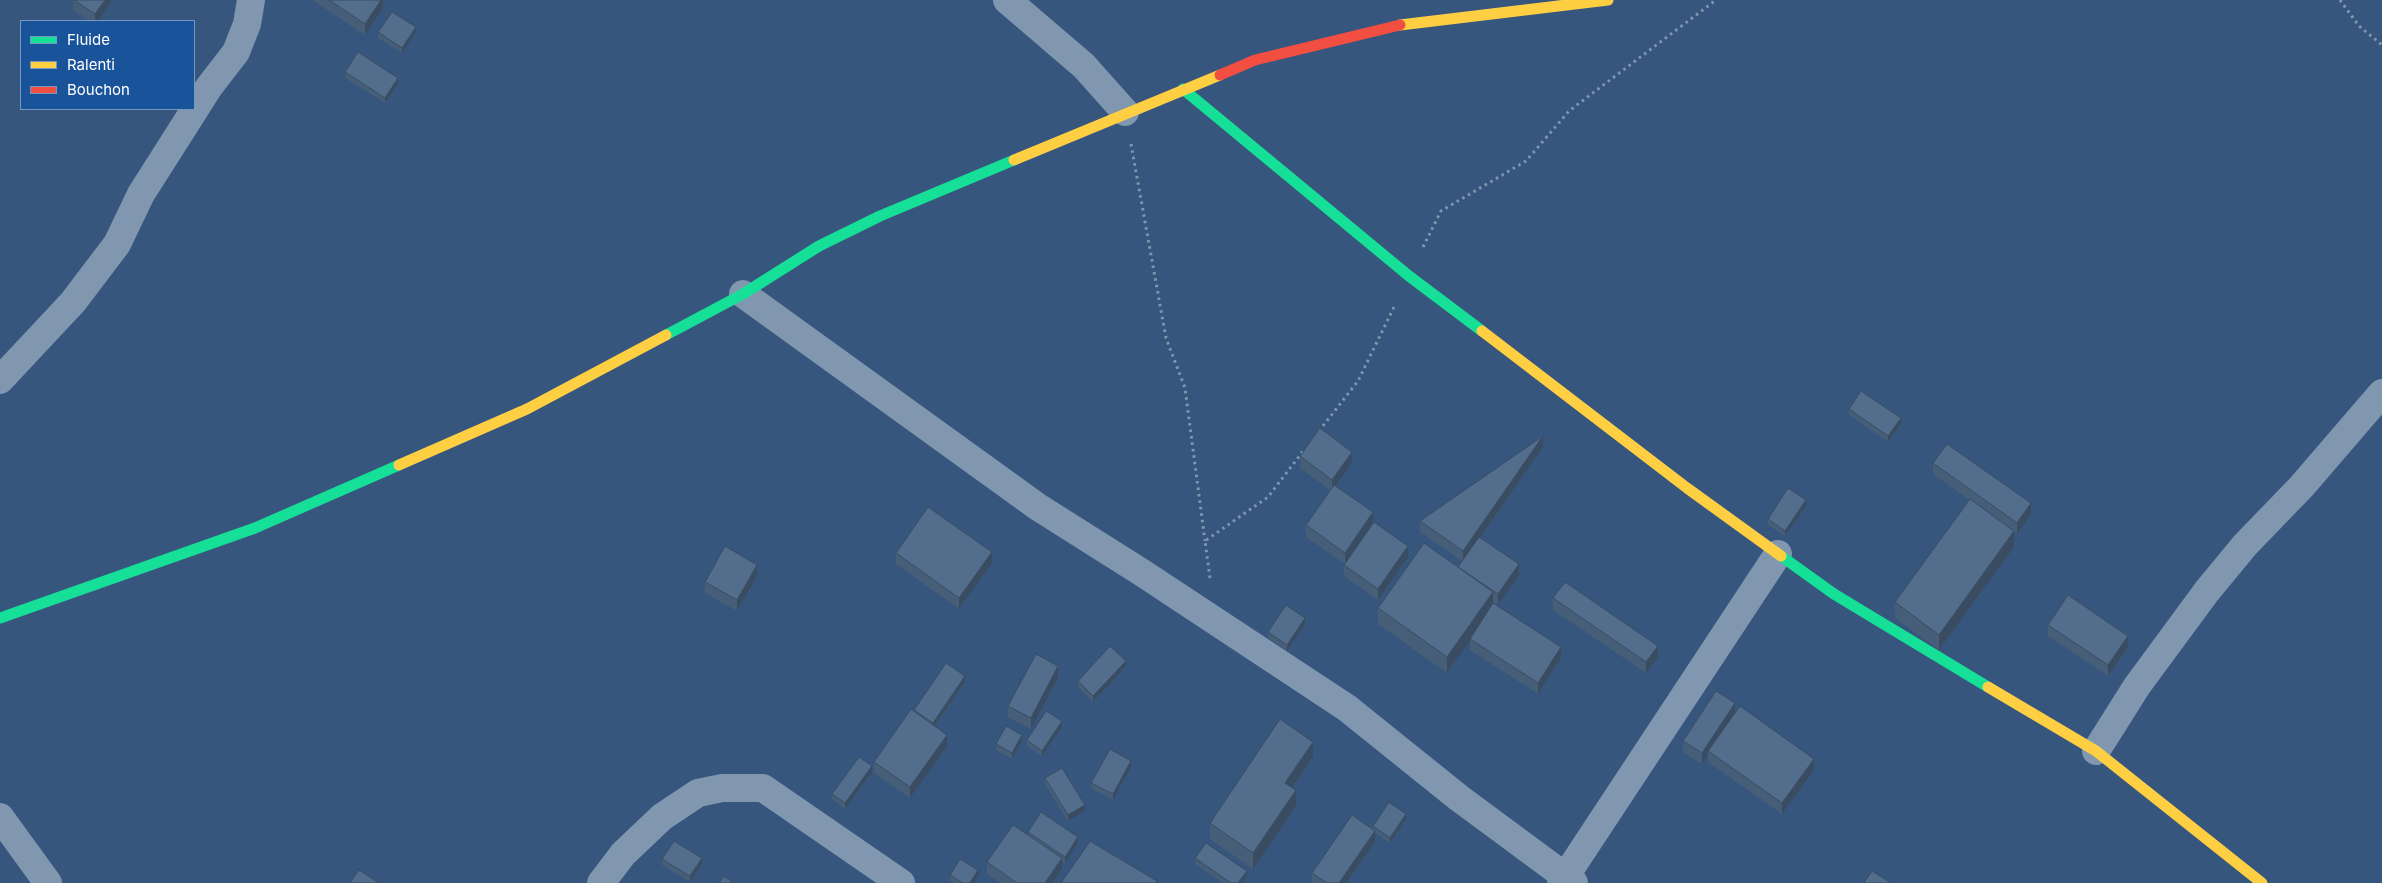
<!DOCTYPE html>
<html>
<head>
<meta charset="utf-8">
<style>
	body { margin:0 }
	#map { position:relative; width:2382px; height:883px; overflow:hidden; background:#36567d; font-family:Inter,sans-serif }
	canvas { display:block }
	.legend { position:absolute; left:20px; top:20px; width:175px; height:90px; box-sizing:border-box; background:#19539a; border:1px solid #7598c2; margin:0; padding:6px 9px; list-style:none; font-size:15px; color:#fff }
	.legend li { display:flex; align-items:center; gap:10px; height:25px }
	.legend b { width:25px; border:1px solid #7598c2 }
</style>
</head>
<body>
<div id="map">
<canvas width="2382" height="883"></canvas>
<ul class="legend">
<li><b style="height:6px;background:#16e098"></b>Fluide</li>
<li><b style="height:6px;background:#ffcf43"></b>Ralenti</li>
<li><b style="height:6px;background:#f24e42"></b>Bouchon</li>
</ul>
</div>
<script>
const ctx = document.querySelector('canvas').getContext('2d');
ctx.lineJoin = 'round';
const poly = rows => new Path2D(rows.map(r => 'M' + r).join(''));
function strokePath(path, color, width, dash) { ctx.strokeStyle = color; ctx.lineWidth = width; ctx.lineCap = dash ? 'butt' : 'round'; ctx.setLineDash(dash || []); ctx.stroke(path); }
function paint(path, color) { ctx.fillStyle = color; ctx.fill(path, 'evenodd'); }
const path = poly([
	[2340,0,2359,26,2382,45],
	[1131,144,1166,338,1185,388,1205,541],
	[1423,247,1441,211,1526,161,1569,111,1716,0],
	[1319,431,1358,381,1395,305],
	[1210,578,1205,541,1268,497,1304,450]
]);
const street = poly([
	[1007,0,1084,66,1125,112],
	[743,294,1038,507,1141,572,1347,708,1459,798,1574,883],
	[0,380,73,302,117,244,141,194,209,87,236,52,247,24,251,0],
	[2096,751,2137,686,2207,591,2245,545,2302,486,2382,393],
	[0,817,48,883],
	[601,883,623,854,662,817,698,793,722,788,763,788,901,883],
	[1561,883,1778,554]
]);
const fast = poly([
	[1183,89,1409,276,1482,331],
	[666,335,743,294,819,246,880,216,1014,160],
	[1781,556,1834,594,1988,687],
	[0,618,255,528,399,465]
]);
const slow = poly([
	[1400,25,1608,0],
	[1014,160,1220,75],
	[1482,331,1687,488,1781,556],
	[399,465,527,409,666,335],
	[1988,687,2096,751,2262,883]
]);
const jam = poly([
	[1220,75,1255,60,1400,25]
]);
const wall = poly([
	[73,0,112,0,98,21,89,21,73,10],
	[312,0,383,0,383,8,365,35],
	[378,32,416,32,402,53,378,38],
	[345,72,398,83,385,103,345,78],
	[1849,409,1901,424,1888,442,1849,415],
	[1543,447,1480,538,1519,575,1498,605,1493,602,1493,603,1561,658,1538,694,1470,650,1470,640,1447,673,1378,624,1378,608,1458,567,1462,561,1420,532,1420,521],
	[1300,456,1352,463,1336,486,1373,512,1345,564,1306,537,1306,525,1330,490,1300,468],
	[1933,463,2031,514,2017,534,2014,532,2014,547,1939,650,1895,618,1895,602,1969,500,1933,474],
	[1806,506,1785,536,1768,525,1768,519],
	[896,553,992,563,959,609,896,564],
	[1408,557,1378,600,1344,576,1344,565],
	[757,576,737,611,705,593,705,582],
	[1553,598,1658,657,1646,673,1553,610],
	[1305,624,1287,651,1268,638,1268,632],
	[2048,625,2128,647,2108,676,2048,636],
	[1126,666,1093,702,1078,687,1078,681],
	[1058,678,1031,729,1008,717,1008,706],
	[965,682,935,726,947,746,910,798,874,773,874,762,914,711,914,710],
	[1735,714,1814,770,1782,814,1708,762,1708,754,1702,764,1683,752,1683,741],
	[1062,727,1042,756,1027,746,1027,740],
	[1022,741,1012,759,996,750,996,744],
	[1313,757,1292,788,1296,806,1253,869,1210,839,1210,823],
	[1131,767,1113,800,1091,788,1091,783],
	[872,772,845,809,832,799,832,794],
	[1045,778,1085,811,1068,821,1045,784],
	[1406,819,1390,843,1375,833,1375,842,1346,883,1312,883,1312,873,1373,830,1373,826],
	[1028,832,1078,843,1065,863,1062,861,1062,869,1053,883,1001,883,987,874,987,862,1028,835],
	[1195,858,1247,876,1242,883,1223,883,1195,864],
	[662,859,702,864,690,882,662,865],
	[950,875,978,876,974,883,954,883,950,881]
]);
const shadedWall = poly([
	[105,0,112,0,98,21,95,21,95,14],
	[381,0,383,0,383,8,365,35,365,24],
	[416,27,416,32,402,53,402,48],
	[398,78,398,83,385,103,385,98],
	[1901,418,1901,424,1888,442,1888,436],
	[1543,436,1543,447,1463,562,1463,551],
	[1352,452,1352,463,1332,491,1332,480],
	[1806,500,1806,506,1785,536,1785,531],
	[2031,503,2031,514,2017,534,2017,523],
	[1373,512,1373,523,1345,564,1345,553],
	[2014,531,2014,547,1939,650,1939,635],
	[1408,546,1408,557,1378,600,1378,589],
	[992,552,992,563,959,609,959,598],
	[1519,564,1519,575,1498,605,1498,594],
	[757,565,757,576,737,611,737,600],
	[1493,592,1493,608,1447,673,1447,657],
	[1305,618,1305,624,1287,651,1287,645],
	[2128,636,2128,647,2108,676,2108,665],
	[1658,646,1658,657,1646,673,1646,662],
	[1561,647,1561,658,1538,694,1538,683],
	[1126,661,1126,666,1093,702,1093,696],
	[1058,666,1058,678,1031,729,1031,718],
	[965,676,965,682,933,728,933,723],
	[1735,703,1735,714,1708,751,1708,754,1702,764,1702,753],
	[1062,721,1062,727,1042,756,1042,751],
	[947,735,947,746,910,798,910,787],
	[1022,735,1022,741,1012,759,1012,753],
	[1313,742,1313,757,1285,798,1285,783],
	[1814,759,1814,770,1782,814,1782,803],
	[1131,761,1131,767,1113,800,1113,794],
	[872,766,872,772,845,809,845,803],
	[1296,790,1296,806,1253,869,1253,853],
	[1085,805,1085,811,1068,821,1068,815],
	[1406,814,1406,819,1390,843,1390,838],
	[1375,831,1375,842,1346,883,1339,883],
	[1078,837,1078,843,1065,863,1065,857],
	[702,858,702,864,690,882,690,876],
	[1062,858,1062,869,1053,883,1045,883],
	[978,870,978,876,974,883,970,883],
	[1247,871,1247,876,1242,883,1238,883]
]);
const building = poly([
	[74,0,105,0,95,14,74,0],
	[329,0,381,0,365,24,329,0],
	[392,12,416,27,402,48,378,32,392,12],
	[358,52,398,78,385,98,345,72,358,52],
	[1861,391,1901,418,1888,436,1849,409,1861,391],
	[1320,428,1352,452,1332,480,1300,456,1320,428],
	[1543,436,1463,551,1420,521,1543,436],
	[1947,444,2031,503,2017,523,1933,463,1947,444],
	[1334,485,1373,512,1345,553,1306,525,1334,485],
	[1788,488,1806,500,1785,531,1768,519,1788,488],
	[1970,499,2014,531,1939,635,1895,602,1970,499],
	[928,507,992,552,959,598,896,553,928,507],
	[1374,522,1408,546,1378,589,1344,565,1374,522],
	[1479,537,1519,564,1498,594,1458,567,1479,537],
	[1424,543,1493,592,1447,657,1378,608,1424,543],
	[725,546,757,565,737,600,705,582,725,546],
	[1565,582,1658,646,1646,662,1553,598,1565,582],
	[2068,595,2128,636,2108,665,2048,625,2068,595],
	[1493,603,1561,647,1538,683,1470,639,1493,603],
	[1286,605,1305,618,1287,645,1268,632,1286,605],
	[1110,646,1126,661,1093,696,1078,681,1110,646],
	[1036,654,1058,666,1031,718,1008,706,1036,654],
	[946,663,965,676,933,723,914,710,946,663],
	[1716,691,1735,703,1702,753,1683,741,1716,691],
	[1740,706,1814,759,1782,803,1708,751,1740,706],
	[911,709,947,735,910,787,874,762,911,709],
	[1046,711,1062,721,1042,751,1027,740,1046,711],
	[1280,719,1313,742,1285,783,1296,790,1253,853,1210,823,1280,719],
	[1006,726,1022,735,1012,753,996,744,1006,726],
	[1110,749,1131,761,1113,794,1091,783,1110,749],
	[859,757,872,766,845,803,832,794,859,757],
	[1062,768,1085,805,1068,815,1045,778,1062,768],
	[1389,802,1406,814,1390,838,1373,826,1389,802],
	[1041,812,1078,837,1065,857,1028,832,1041,812],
	[1352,815,1375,831,1339,883,1327,883,1312,873,1352,815],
	[1013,825,1062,858,1045,883,1017,883,987,862,1013,825],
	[674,841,702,858,690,876,662,859,674,841],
	[1090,841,1157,881,1156,883,1061,883,1090,841],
	[1206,843,1247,871,1238,883,1231,883,1195,858,1206,843],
	[960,859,978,870,970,883,963,883,950,875,960,859],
	[359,870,379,883,350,883,359,870],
	[1872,871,1891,883,1864,883,1872,871],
	[724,876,733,883,719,883,724,876]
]);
strokePath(path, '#8196af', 3, [2.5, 4]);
strokePath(street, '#8196af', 28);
strokePath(fast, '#16e098', 11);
strokePath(slow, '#ffcf43', 11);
strokePath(jam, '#f24e42', 11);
paint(wall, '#475e78');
paint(shadedWall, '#3a4c62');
paint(building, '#536d8c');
strokePath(building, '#3a4c62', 1);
</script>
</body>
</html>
